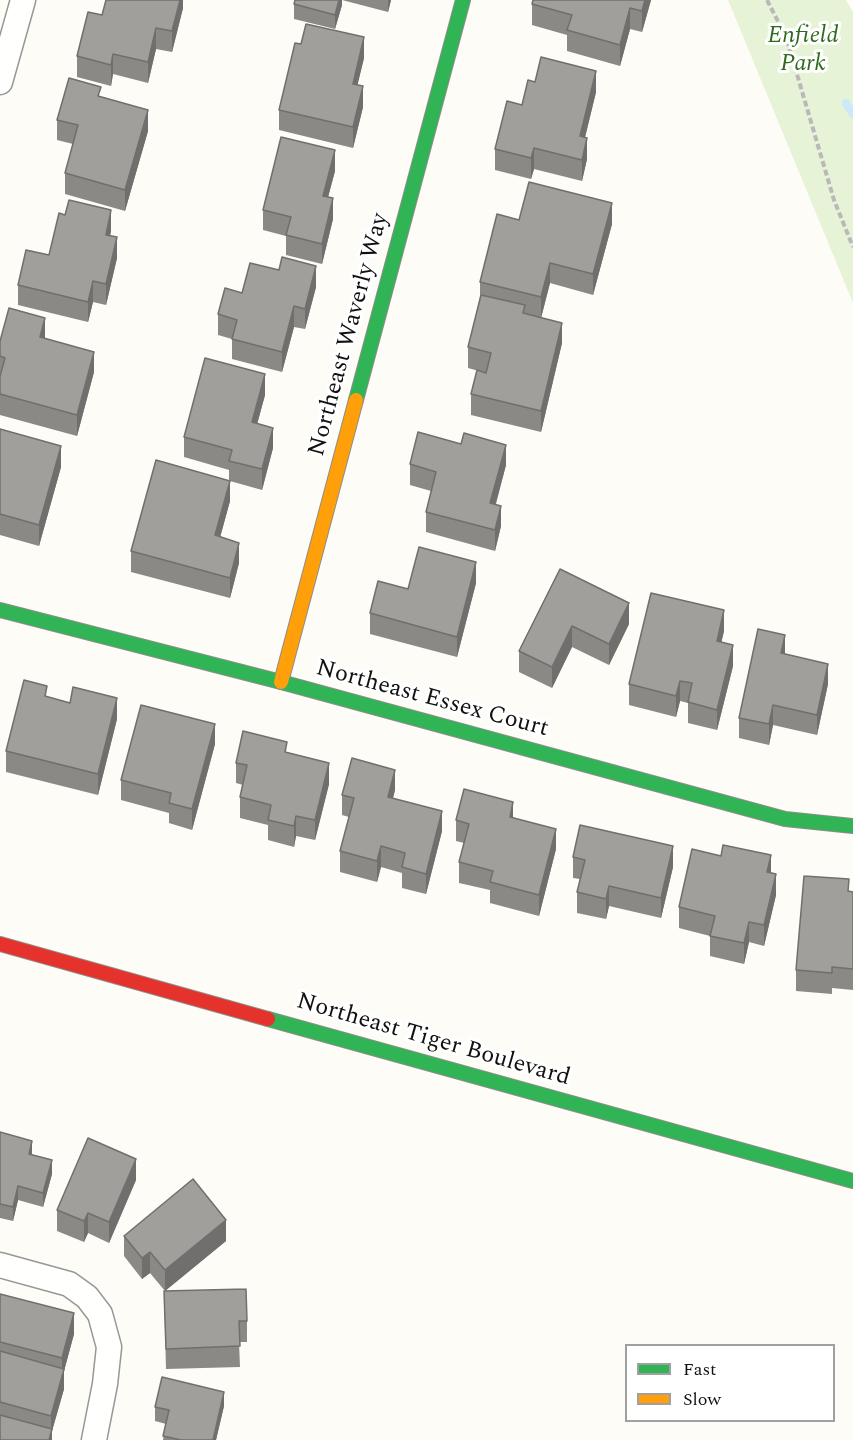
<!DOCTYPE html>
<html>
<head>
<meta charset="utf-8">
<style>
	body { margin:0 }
	#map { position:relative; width:853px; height:1440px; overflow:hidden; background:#fdfcf7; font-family:Spectral,serif }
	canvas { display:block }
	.legend { position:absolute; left:625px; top:1344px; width:210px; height:78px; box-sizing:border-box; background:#fff; border:2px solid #a0a0a0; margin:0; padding:8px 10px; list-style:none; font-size:18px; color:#111 }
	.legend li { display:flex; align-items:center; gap:12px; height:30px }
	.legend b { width:30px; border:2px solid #a0a0a0 }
</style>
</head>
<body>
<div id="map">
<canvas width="853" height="1440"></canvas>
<ul class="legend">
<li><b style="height:8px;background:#30b455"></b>Fast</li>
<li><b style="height:8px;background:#ff9f0a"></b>Slow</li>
</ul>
</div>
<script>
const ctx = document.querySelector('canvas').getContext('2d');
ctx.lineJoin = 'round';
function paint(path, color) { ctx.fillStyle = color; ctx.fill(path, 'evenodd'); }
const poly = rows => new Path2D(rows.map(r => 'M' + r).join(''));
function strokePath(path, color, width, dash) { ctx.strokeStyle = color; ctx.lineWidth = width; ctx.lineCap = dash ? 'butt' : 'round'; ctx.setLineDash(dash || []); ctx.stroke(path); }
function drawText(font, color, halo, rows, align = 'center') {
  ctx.font = font + ' Spectral,serif'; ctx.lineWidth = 6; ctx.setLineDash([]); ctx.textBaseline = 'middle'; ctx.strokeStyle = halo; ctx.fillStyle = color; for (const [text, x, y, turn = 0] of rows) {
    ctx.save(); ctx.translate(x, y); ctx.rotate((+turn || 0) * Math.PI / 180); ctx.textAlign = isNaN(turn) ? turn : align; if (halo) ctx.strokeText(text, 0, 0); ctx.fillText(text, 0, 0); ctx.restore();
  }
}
const green = poly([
	[728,0,846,0,853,12,853,303]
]);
const stream = poly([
	[846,103,853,114]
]);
const path = poly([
	[767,0,786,37,834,200,853,247]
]);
const street = poly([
	[0,82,23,0],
	[0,1265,69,1284,87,1297,100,1314,109,1347,105,1384,94,1440]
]);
const fast = poly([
	[356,400,463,0],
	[0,610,281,682,785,819,853,826],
	[268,1019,853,1181]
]);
const slow = poly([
	[281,682,356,400]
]);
const jam = poly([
	[0,944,268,1019]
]);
const wall = poly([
	[183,0,183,8,172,52,156,49,148,83,113,74,111,86,77,77,77,56,102,15],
	[342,0,342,5,335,29,294,19,294,4],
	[342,0,391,0,388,12],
	[651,0,642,32,630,29,620,66,567,51,567,35,532,25,532,4],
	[364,58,357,85,363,107,353,148,279,130,279,110],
	[535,82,596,92,585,138,587,159,582,181,534,169,531,179,495,170,495,149],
	[101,97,148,131,125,211,65,194,65,173,73,144,57,140,57,120],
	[335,171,328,197,333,219,322,264,286,255,286,236,263,230,263,210],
	[519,220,612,224,593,295,550,283,541,318,562,343,541,432,471,415,471,394,486,373,468,368,468,347,480,297,480,282],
	[111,231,110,236,117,258,106,305,93,302,88,322,18,305,18,285,49,255],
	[316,287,305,329,294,327,282,372,232,359,232,339,218,335,218,314,242,293],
	[45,338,94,372,77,436,0,415,0,341],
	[265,395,257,424,273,448,262,490,230,481,230,501,220,537,239,563,230,598,131,572,131,551,229,481,229,470,184,457,184,437],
	[0,429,61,467,39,546,0,535],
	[410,464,506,465,496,504,501,526,495,551,426,532,426,512,431,491,410,485],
	[560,569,629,624,609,665,572,647,552,688,519,672,519,651],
	[476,583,457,657,370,634,370,613,408,589],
	[724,631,721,642,733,666,717,730,688,723,688,703,680,701,676,717,629,705,629,684],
	[785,654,828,684,817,735,773,725,769,745,739,738,739,718],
	[47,697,117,719,98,795,6,772,6,751],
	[215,744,192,830,169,823,169,813,121,800,121,780],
	[287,752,329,784,315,840,296,836,294,847,268,840,268,825,240,818,240,797,243,785,236,783,236,763],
	[395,790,393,798,442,831,426,894,402,888,402,873,381,867,377,882,340,872,340,851,349,817,342,815,342,795],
	[513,818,556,849,539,916,490,903,490,890,459,883,459,862,464,843,456,841,456,820],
	[573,857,673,867,661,918,609,906,606,919,577,913,577,892,580,879,573,878],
	[771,873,776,895,764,946,749,942,744,964,710,956,710,936,679,928,679,907],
	[849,891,853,892,853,990,832,988,832,994,796,991,796,970],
	[0,1132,32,1155,52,1174,43,1207,18,1200,13,1221,0,1218],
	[136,1180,109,1243,88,1233,84,1242,57,1231,57,1210],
	[124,1236,226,1241,165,1291,150,1273,142,1279,124,1256],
	[164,1291,247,1321,247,1342,239,1342,240,1367,166,1369],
	[0,1294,74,1334,64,1371,64,1389,52,1431,52,1440,0,1440],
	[224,1406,216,1440,163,1440,166,1424,155,1421,155,1407]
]);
const shadedWall = poly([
	[180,0,183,0,183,8,172,52,172,31],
	[339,0,342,0,342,5,335,29,335,15],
	[388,0,391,0,388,12],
	[645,0,651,0,642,32,642,11],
	[630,8,630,29,620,66,620,45],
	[156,28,156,49,148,83,148,62],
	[364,37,364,58,353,104,353,84],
	[113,54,113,74,111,86,111,65],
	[596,71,596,92,580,157,580,136],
	[363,86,363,107,353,148,353,127],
	[148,110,148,131,125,211,125,190],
	[587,138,587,159,582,181,582,160],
	[534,148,534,169,531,179,531,158],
	[335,150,335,171,323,216,323,196],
	[333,198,333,219,322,264,322,244],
	[612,203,612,224,593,295,593,274],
	[111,210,111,231,106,255,106,235],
	[117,237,117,258,106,305,106,284],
	[550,263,550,283,541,318,541,297],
	[316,266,316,287,305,329,305,309],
	[93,281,93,302,88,322,88,302],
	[294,306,294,327,282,372,282,352],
	[45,318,45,339,40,337],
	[562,323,562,343,541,432,541,411],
	[94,352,94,372,77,436,77,415],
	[265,374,265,395,252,443,252,422],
	[273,428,273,448,262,490,262,469],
	[506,445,506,465,490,524,490,503],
	[61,446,61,467,39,546,39,525],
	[230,481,230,501,215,556,215,535],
	[501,506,501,526,495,551,495,530],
	[239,543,239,563,230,598,230,578],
	[476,562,476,583,457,657,457,637],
	[629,603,629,624,609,665,609,644],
	[724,610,724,631,717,662,717,641],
	[572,626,572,647,552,688,552,667],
	[785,635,785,656,781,653],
	[733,645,733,666,717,730,717,710],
	[828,664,828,684,817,735,817,715],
	[680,681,680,701,676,717,676,696],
	[117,698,117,719,98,795,98,774],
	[773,705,773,725,769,745,769,724],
	[215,724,215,744,192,830,192,809],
	[329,763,329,784,315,840,315,820],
	[395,770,395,790,388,817,388,797],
	[513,802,513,823,510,817],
	[442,811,442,831,426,894,426,874],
	[296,816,296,836,294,847,294,826],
	[556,829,556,849,539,916,539,895],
	[381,846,381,867,377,882,377,861],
	[673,846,673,867,661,918,661,898],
	[771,855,771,876,767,872],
	[776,874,776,895,764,946,764,925],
	[609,886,609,906,606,919,606,899],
	[749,922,749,942,744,964,744,943],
	[32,1141,32,1155,29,1154],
	[136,1159,136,1180,109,1243,109,1222],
	[52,1160,52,1174,43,1207,43,1193],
	[18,1186,18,1200,13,1221,13,1207],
	[88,1213,88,1233,84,1242,84,1221],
	[226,1220,226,1241,165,1291,165,1270],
	[150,1252,150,1273,142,1279,142,1258],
	[74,1313,74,1334,64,1371,64,1389,52,1431,52,1440,49,1440,51,1434,51,1416,62,1376,62,1358],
	[224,1392,224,1406,216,1440,213,1440]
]);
const building = poly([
	[106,0,180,0,172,31,156,28,148,62,113,54,111,65,77,56,88,12,102,15,106,0],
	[295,0,339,0,335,15,294,4,295,0],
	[533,0,645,0,642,11,630,8,620,45,567,30,572,15,532,4,533,0],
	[306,24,364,37,353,84,363,86,353,127,279,110,295,43,301,44,306,24],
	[541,57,596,71,580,136,587,138,582,160,534,148,531,158,495,149,507,101,522,105,528,80,535,82,541,57],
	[69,78,101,87,98,96,148,110,125,190,65,173,78,125,57,120,69,78],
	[281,137,335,150,323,196,333,198,322,244,286,235,291,217,263,210,281,137],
	[529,182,612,203,593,274,550,263,541,297,480,282,497,214,519,220,529,182],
	[69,200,111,210,106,235,117,237,106,284,93,281,88,302,18,285,26,250,49,255,59,213,65,215,69,200],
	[282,257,316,266,305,309,294,306,282,352,232,339,237,320,218,314,225,288,242,293,250,263,279,270,282,257],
	[481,295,525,305,523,313,562,323,541,411,471,394,477,370,486,373,491,353,468,347,481,295],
	[9,308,45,318,40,337,94,352,77,415,0,394,0,376,5,358,0,356,0,341,9,308],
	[205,358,265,374,252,422,273,428,262,469,229,461,232,450,184,437,205,358],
	[0,429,61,446,39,525,0,514,0,429],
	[418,432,461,444,464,433,506,445,490,503,501,506,495,530,426,512,436,472,410,464,418,432],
	[156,460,230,481,215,535,239,543,230,578,131,551,156,460],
	[419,547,476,562,457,637,370,613,378,581,408,589,419,547],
	[560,569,629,603,609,644,572,626,552,667,519,651,560,569],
	[651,593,724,610,717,641,733,645,717,710,688,702,692,683,680,681,676,696,629,684,651,593],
	[758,629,785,635,781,653,828,664,817,715,773,705,769,724,739,718,758,629],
	[24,680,47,686,45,696,70,703,73,687,117,698,98,774,6,751,24,680],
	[141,705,215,724,192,809,169,803,171,793,121,780,141,705],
	[243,731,287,742,285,752,329,763,315,820,296,816,294,826,268,820,271,805,240,797,247,765,236,763,243,731],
	[352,758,395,770,388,797,442,811,426,874,402,867,405,853,381,846,377,861,340,851,354,798,342,795,352,758],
	[464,789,513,802,510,817,556,829,539,895,490,882,493,871,459,862,469,824,456,820,464,789],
	[580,825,673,846,661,898,609,886,606,899,577,892,585,860,573,857,580,825],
	[723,845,771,855,767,872,776,874,764,925,749,922,744,943,710,936,715,916,679,907,692,849,721,856,723,845],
	[804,876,849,879,848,891,853,892,853,969,832,967,832,973,796,970,804,876],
	[0,1132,32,1141,29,1154,52,1160,43,1193,18,1186,13,1207,0,1204,0,1132],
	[88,1138,136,1159,109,1222,88,1213,84,1221,57,1210,88,1138],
	[193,1179,226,1220,165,1270,150,1252,142,1258,124,1236,193,1179],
	[246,1289,247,1321,239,1321,240,1346,166,1349,164,1291,246,1289],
	[0,1294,74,1313,62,1358,0,1342,0,1294],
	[0,1351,64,1369,51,1416,0,1402,0,1351],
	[162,1377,224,1392,213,1440,181,1440,163,1436,169,1410,155,1407,162,1377],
	[0,1415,52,1429,49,1440,0,1440,0,1415]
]);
const parkNames = [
	["Enfield",803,37],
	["Park",803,65]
];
const streetNames = [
	["Northeast Waverly Way",350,335,-75],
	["Northeast Essex Court",432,700,15],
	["Northeast Tiger Boulevard",433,1041,16]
];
paint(green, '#e7f3d7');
strokePath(stream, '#cde8f7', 8);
strokePath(street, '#979795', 27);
strokePath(fast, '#8e8d8b', 16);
strokePath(slow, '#8e8d8b', 16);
strokePath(jam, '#8e8d8b', 16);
strokePath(path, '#b9b9b8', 4, [6, 3]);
strokePath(street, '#fffffe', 24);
strokePath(fast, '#30b455', 14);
strokePath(slow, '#ff9f0a', 14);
strokePath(jam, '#e5322d', 14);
paint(wall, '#8a8986');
paint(shadedWall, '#716f6d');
paint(building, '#a19f9c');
strokePath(building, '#716f6d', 1.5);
drawText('italic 24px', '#2f6b1f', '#fff', parkNames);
drawText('24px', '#111', '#fff', streetNames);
</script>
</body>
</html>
